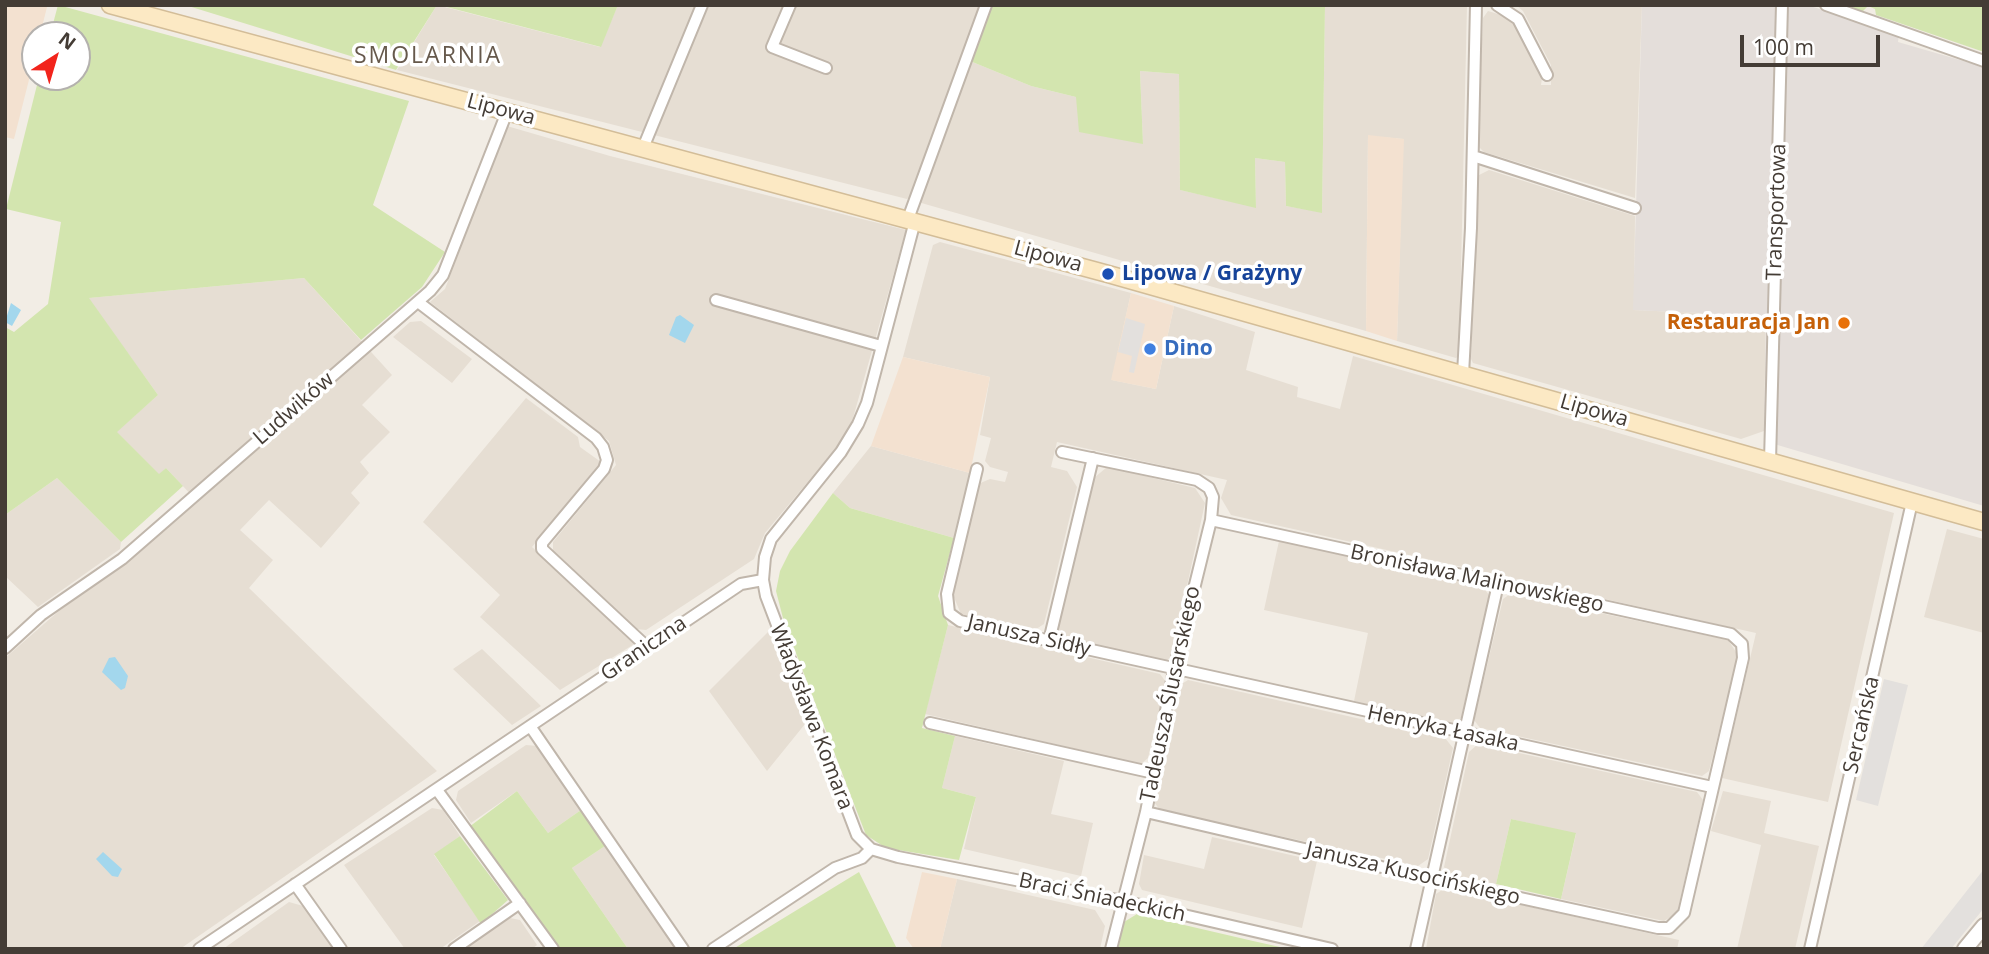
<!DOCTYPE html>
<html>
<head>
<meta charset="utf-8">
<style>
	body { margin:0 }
	#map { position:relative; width:1989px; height:954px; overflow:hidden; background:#f2ede5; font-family:"Open Sans",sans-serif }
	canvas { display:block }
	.frame { position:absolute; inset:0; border:7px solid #443c35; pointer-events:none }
	.north { position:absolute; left:21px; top:21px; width:70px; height:70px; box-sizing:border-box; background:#fff; border:2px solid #b4b1ae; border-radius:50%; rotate:37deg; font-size:19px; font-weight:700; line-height:28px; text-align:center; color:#443c35 }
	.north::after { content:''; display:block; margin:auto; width:24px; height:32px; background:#f2241c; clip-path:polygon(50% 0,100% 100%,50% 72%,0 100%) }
	.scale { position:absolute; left:1740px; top:35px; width:140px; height:32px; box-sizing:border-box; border:4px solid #443c35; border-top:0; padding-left:9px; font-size:21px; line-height:24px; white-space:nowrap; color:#443c35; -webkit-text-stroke:5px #fff; paint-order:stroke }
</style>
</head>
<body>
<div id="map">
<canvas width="1989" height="954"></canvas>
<div class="frame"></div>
<div class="north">N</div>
<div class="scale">100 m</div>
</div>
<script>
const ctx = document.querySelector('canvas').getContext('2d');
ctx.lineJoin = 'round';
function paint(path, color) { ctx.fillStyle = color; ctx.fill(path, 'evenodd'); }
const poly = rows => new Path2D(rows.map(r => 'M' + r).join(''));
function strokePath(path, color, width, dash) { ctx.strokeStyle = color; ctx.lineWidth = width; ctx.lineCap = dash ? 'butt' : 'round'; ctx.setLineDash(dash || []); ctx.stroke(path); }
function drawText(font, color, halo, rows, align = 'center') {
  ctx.font = font + ' "Open Sans",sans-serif'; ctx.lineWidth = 7; ctx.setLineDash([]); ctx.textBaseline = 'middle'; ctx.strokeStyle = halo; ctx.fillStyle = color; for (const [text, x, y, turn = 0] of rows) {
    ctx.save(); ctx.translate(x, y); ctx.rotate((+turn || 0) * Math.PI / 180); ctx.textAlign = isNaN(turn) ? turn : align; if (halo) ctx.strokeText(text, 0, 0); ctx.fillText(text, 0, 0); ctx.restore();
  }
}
const residential = poly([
	[437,5,600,47,618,5,981,5,913,196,907,199,397,70],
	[1325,5,1467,5,1459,356,1456,358,1397,341,1403,139,1368,136,1366,331,918,202,970,61,1031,86,1076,97,1143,144,1140,71,1179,74,1180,190,1256,207,1255,158,1285,162,1286,206,1322,212],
	[1516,5,1642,5,1635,198,1484,152,1477,145,1483,18,1488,11,1511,18,1542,78,1541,85,1551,85,1551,65,1523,11],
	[507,126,610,156,906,230,853,418,842,441,765,533,754,559,646,630,636,629,553,553,553,542,616,465,609,441,430,302,445,289],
	[1489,170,1635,216,1634,310,1766,316,1764,431,1741,439,1473,363,1471,359,1477,176],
	[940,242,1131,293,1112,380,1156,389,1174,306,1255,332,1246,370,1298,387,1297,397,1340,409,1353,356,1894,513,1828,802,1722,778,1756,633,1231,515,1221,498,1227,480,1057,442,1051,467,1067,471,1077,487,1044,624,1033,631,961,614,953,595,978,484,990,479,1005,482,1008,472,990,467,985,461,991,438,980,435,990,377,903,357,933,245],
	[304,278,392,375,362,405,390,432,360,462,369,473,351,493,360,503,321,548,269,500,240,530,273,560,249,588,437,771,180,949,5,949,5,658,60,610,131,559,195,499,166,468,159,475,116,432,158,395,88,298],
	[421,321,472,359,452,383,393,337,410,322],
	[526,398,578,437,580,447,601,462,532,547,636,643,560,690,480,617,500,595,423,522],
	[871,446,970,473,954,538,850,508,833,493],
	[1107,467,1195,488,1205,503,1172,655,1165,663,1063,636,1058,628,1094,478],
	[57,478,121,542,120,549,38,607,5,576,5,515],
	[1947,529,1984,539,1984,633,1924,617],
	[1279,541,1483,587,1489,595,1461,718,1453,723,1354,701,1368,633,1264,610],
	[1510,594,1728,640,1738,655,1709,771,1702,776,1480,728,1474,720,1503,599],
	[948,625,1160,674,1166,682,1148,758,1141,764,925,714],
	[769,631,805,724,767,771,709,691],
	[482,649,541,706,512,725,453,669],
	[1188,680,1445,738,1453,748,1428,859,1418,866,1160,810,1154,802,1180,685],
	[955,736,1064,761,1051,814,1093,823,1081,876,964,849,976,797,942,788],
	[1478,744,1697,792,1703,800,1677,913,1664,921,1561,899,1576,834,1511,819,1496,884,1450,875,1444,867,1469,752],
	[526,745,538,746,581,810,548,833,517,791,471,823,456,800,458,791],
	[1723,791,1771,801,1764,833,1819,846,1795,949,1737,949,1761,845,1711,831],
	[432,808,443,810,460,836,434,855,480,921,440,949,405,949,344,865],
	[1212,837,1317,861,1302,928,1142,890,1139,884,1144,855,1204,869],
	[605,846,678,949,628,949,572,868],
	[957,879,1095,910,1105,926,1100,949,940,949],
	[1445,888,1679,940,1677,949,1426,949,1436,894],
	[289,902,303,906,333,949,223,949],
	[510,918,520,920,537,945,532,949,464,949]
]);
const commercial = poly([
	[5,5,47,7,40,35,35,35,35,56,14,139,5,137],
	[1368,135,1404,139,1397,341,1366,331],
	[1131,293,1174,306,1156,389,1111,380],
	[903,357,990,377,970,473,871,446],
	[922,872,957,879,940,949,914,949,906,938]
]);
const industrial = poly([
	[1642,5,1807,5,1899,34,1898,42,1984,67,1984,506,1764,441,1766,316,1633,310]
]);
const green = poly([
	[58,5,409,101,373,205,445,252,422,287,361,340,304,278,89,298,158,395,117,432,159,474,166,468,183,486,121,542,57,478,5,515,5,327,14,332,48,304,61,222,6,209,39,77,77,77,77,35,50,35],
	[185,5,437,5,396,70],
	[439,5,618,5,601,47],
	[991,5,1325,5,1322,213,1286,206,1285,162,1255,158,1256,208,1180,190,1179,74,1140,71,1143,144,1079,132,1076,97,1031,86,970,61],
	[1836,5,1984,5,1984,52,1876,15,1875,9,1868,6,1861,13],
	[833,493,850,508,954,538,938,596,948,625,922,728,955,736,942,788,976,797,959,860,886,848,866,835,784,622,776,591,780,571,790,551],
	[517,791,548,833,581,810,605,846,572,868,628,949,558,949,469,827],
	[1511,819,1576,833,1561,899,1496,884],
	[460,836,508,900,481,924,434,854],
	[859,872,897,949,733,949],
	[1137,914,1253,941,1289,949,1118,949,1124,922]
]);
const parking = poly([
	[1126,318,1145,324,1134,373,1129,372,1132,356,1118,352],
	[1884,679,1908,685,1878,806,1856,800],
	[1984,869,1984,908,1951,949,1921,949]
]);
const water = poly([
	[11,303,21,310,12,326,5,322],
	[680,315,694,325,685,343,669,335,676,317],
	[115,657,128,676,125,688,121,690,102,672,109,658],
	[103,852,122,869,118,877,112,876,96,859]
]);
const minor = poly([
	[790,5,772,47,826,68],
	[1497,5,1518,19,1547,75],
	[1826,5,1984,61],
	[643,148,702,5],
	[1473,156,1635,208],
	[908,219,986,5],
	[915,221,867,403,858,424,841,452,771,539,765,557,763,580,766,596,857,835,871,849,898,857,1123,901,1332,949],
	[716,300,881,346],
	[418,302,596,438,603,447,607,460,604,469,542,543,542,549,647,647],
	[1463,374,1471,228,1476,5],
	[1062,452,1197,480,1209,488,1213,497,1211,520,1174,670,1146,812,1111,949],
	[1770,461,1782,5],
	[977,469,947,594,949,613,960,621,1712,787],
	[1049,641,1093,458],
	[5,648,41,615,122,559,430,291,443,275,507,112],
	[930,723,1154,773],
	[530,726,683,949],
	[437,790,553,949],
	[1146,812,1433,879,1658,928,1669,928,1684,913,1743,658,1742,644,1731,634,1211,520],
	[295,884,341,949],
	[199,949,741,584,763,580],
	[454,949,520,903],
	[713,949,835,868,862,858,871,849],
	[1416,949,1498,584],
	[1810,949,1912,502]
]);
const tertiary = poly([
	[1965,949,1984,926]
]);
const secondary = poly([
	[110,5,1108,274,1984,522]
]);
const markers = [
	[1108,274,7,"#1a4fb4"],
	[1844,323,7,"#e8710a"],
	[1150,349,7,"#3f7fe0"]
];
const streetNames = [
	["Lipowa",501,110,15],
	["Transportowa",1777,212,-88],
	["Lipowa",1048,257,15],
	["Ludwików",294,409,-41],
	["Lipowa",1594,411,16],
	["Bronisława Malinowskiego",1477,579,12],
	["Janusza Sidły",1029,636,13],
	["Graniczna",644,649,-34],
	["Tadeusza Ślusarskiego",1171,694,-78],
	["Władysława Komara",811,717,69],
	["Sercańska",1862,725,-77],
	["Henryka Łasaka",1443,729,12],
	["Janusza Kusocińskiego",1413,874,13],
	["Braci Śniadeckich",1102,898,12]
];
const transitNames = [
	["Lipowa / Grażyny",1122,274]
];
const foodNames = [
	["Restauracja Jan",1830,323]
];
const shopNames = [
	["Dino",1164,349]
];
const neighbourhoodNames = [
	["SMOLARNIA",428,56]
];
paint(residential, '#e6ded3');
paint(commercial, '#f3e1d0');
paint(industrial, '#e4deda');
paint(green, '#d3e5af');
paint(parking, '#e3e0dd');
paint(water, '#a3d7ed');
strokePath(minor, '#c0b6ab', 14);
strokePath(tertiary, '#c0b6ab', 18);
strokePath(secondary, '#d3bd98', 19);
strokePath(minor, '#fff', 10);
strokePath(tertiary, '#fff', 14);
strokePath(secondary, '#fce9c4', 16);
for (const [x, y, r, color] of markers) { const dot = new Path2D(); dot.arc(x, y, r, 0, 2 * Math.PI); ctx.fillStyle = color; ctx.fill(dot); strokePath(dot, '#fff', 2.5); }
drawText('21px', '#443c35', '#fff', streetNames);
drawText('bold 21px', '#164399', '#fff', transitNames, 'left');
drawText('bold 21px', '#c56008', '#fff', foodNames, 'right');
drawText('bold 21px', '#366cbe', '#fff', shopNames, 'left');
ctx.letterSpacing = '2px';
drawText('23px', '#66594c', '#fff', neighbourhoodNames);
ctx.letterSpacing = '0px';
</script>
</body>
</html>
